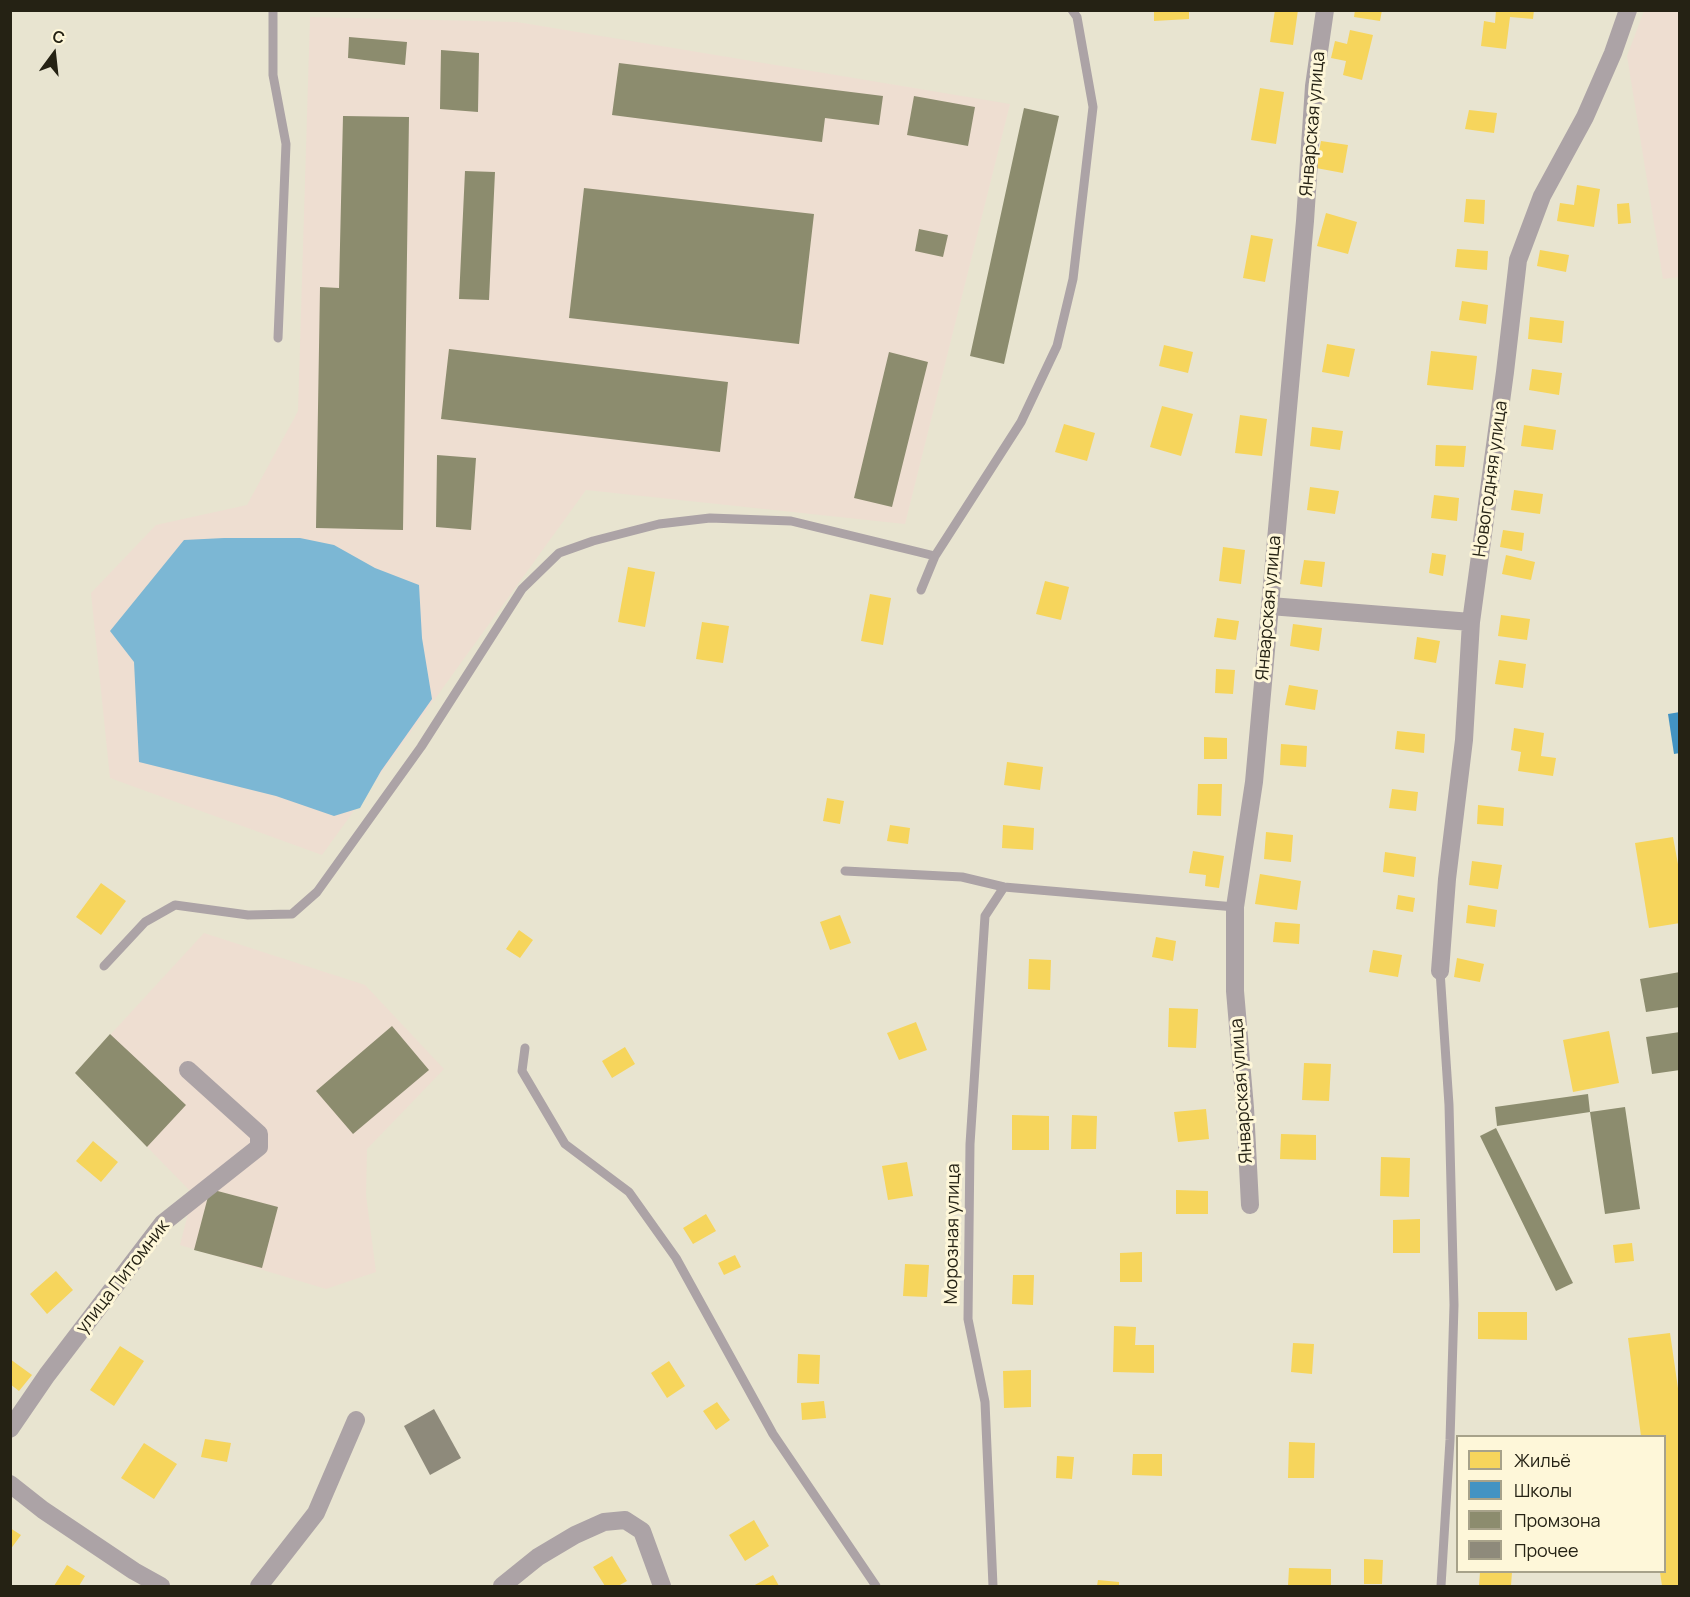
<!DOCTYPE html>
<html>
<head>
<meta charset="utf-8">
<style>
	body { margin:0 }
	#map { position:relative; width:1690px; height:1597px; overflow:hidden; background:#e8e4d0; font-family:Manrope,sans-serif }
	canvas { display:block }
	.frame { position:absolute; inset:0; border:12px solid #252214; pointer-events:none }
	.legend { position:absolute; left:1456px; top:1435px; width:210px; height:138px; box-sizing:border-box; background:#fef7d9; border:2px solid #a7a28a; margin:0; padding:8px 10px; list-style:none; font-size:18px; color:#252214 }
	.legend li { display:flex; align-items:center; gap:12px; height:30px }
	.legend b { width:30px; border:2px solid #a7a28a }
	.north { position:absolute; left:24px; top:24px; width:60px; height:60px; -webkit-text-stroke:4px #fef7d9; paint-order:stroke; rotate:15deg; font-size:16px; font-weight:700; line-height:24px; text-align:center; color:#252214 }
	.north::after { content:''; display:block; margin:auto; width:21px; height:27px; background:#252214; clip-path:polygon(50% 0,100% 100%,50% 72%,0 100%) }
</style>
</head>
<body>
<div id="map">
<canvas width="1690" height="1597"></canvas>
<div class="frame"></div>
<ul class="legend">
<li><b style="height:16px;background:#f6d55c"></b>Жильё</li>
<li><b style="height:16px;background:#4393c3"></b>Школы</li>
<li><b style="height:16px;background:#8c8c6e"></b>Промзона</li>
<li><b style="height:16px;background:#8e8a7b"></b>Прочее</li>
</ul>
<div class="north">С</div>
</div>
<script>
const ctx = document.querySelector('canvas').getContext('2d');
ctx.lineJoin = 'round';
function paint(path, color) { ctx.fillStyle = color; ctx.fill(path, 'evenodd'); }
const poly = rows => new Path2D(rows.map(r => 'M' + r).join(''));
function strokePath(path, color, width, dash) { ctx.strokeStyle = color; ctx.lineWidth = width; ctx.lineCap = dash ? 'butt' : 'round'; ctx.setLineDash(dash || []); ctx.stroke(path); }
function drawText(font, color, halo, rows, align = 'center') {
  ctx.font = font + ' Manrope,sans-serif'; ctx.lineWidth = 6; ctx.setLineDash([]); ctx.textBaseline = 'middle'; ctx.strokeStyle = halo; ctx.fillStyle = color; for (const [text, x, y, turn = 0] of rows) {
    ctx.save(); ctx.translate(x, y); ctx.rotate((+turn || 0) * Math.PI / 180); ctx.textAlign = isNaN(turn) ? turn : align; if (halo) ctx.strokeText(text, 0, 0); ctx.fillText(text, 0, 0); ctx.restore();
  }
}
const industrial = poly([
	[1644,11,1679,11,1679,277,1663,279,1627,56],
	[310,17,517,22,1010,104,905,524,586,490,322,855,110,778,91,593,156,525,247,505,298,411],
	[204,933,365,985,444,1069,367,1149,366,1195,376,1272,326,1289,180,1245,193,1194,75,1073]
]);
const water = poly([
	[224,538,300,538,334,545,375,568,419,585,422,638,432,699,381,771,360,808,334,816,276,796,139,762,134,662,110,631,184,540]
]);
const homes = poly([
	[1154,10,1189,10,1189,19,1154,21],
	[1275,10,1298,10,1293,45,1270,42],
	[1355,10,1382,10,1380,21,1354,17],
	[1496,10,1534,10,1533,19,1510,17,1506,49,1481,46,1484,21,1495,23],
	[1350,30,1373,35,1362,80,1343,75,1346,61,1331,58,1335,41,1347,44],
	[1260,88,1284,92,1276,144,1251,140],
	[1469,110,1497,113,1494,133,1465,129],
	[1321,141,1348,145,1343,173,1316,168],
	[1577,185,1600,189,1594,227,1557,221,1560,203,1574,205],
	[1466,199,1485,200,1484,224,1464,222],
	[1629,203,1631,223,1618,224,1617,204],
	[1326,213,1357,222,1348,254,1317,246],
	[1251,235,1273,239,1265,282,1243,278],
	[1457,249,1488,251,1487,270,1455,267],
	[1540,250,1569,255,1566,272,1537,266],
	[1462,301,1488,305,1486,324,1459,320],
	[1530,317,1564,321,1562,343,1528,339],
	[1327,344,1355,349,1349,377,1322,372],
	[1164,345,1193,352,1188,373,1159,366],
	[1431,351,1477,356,1473,390,1427,385],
	[1532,369,1562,373,1559,395,1529,390],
	[1162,406,1193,414,1181,456,1150,447],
	[1240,415,1267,419,1262,456,1235,453],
	[1064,424,1095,433,1087,461,1055,452],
	[1524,425,1556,430,1553,450,1521,446],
	[1312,427,1343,431,1340,450,1310,446],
	[1436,445,1466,446,1464,467,1435,466],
	[1310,487,1339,491,1335,514,1307,510],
	[1514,490,1543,494,1540,514,1511,510],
	[1434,495,1459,498,1457,521,1431,518],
	[1503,530,1524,533,1522,551,1500,547],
	[1223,547,1245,550,1241,584,1219,581],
	[1432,553,1446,555,1443,576,1429,573],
	[1506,555,1535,562,1531,580,1502,574],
	[1304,560,1325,562,1322,587,1300,584],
	[628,567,655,572,645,627,618,622],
	[1045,581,1069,587,1061,620,1036,614],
	[870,594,891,598,883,645,861,641],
	[1501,615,1530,619,1527,640,1498,636],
	[1217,618,1239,621,1236,640,1214,637],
	[702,622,729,626,723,663,696,659],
	[1293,624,1322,628,1319,651,1290,646],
	[1417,637,1440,641,1436,663,1414,659],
	[1499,660,1526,664,1523,688,1495,684],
	[1216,669,1235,670,1233,694,1215,693],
	[1289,685,1318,690,1315,710,1285,705],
	[1514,728,1544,733,1541,756,1556,758,1553,776,1518,771,1521,752,1511,750],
	[1397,731,1425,734,1424,753,1395,749],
	[1204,737,1227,738,1227,759,1204,759],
	[1281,744,1307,746,1306,767,1280,765],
	[1007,762,1043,767,1040,790,1004,785],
	[1198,784,1222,784,1221,816,1197,815],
	[1392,789,1418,792,1416,811,1389,808],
	[827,798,844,801,840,824,823,821],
	[1478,805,1504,808,1503,826,1477,824],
	[890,825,910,828,908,844,887,841],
	[1003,825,1034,828,1033,850,1002,848],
	[1266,832,1293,835,1291,862,1264,859],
	[1673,837,1680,875,1680,923,1649,928,1635,843],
	[1193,851,1224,856,1219,888,1205,886,1206,875,1189,873],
	[1385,852,1416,857,1414,877,1383,872],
	[1472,861,1502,865,1498,889,1469,885],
	[1260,874,1301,881,1297,910,1255,904],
	[101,883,126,901,101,935,76,917],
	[1398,895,1415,898,1413,912,1396,909],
	[1468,905,1497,910,1495,927,1466,923],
	[840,915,851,943,830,950,820,922],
	[1275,922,1300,924,1299,944,1273,942],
	[519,930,533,940,520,958,506,949],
	[1156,937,1176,941,1173,961,1152,957],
	[1373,950,1402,955,1398,977,1369,972],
	[1457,958,1484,964,1480,982,1454,977],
	[1029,959,1051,960,1050,990,1028,989],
	[1169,1008,1198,1009,1196,1048,1168,1047],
	[916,1022,927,1050,899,1060,887,1033],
	[1609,1031,1619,1083,1573,1092,1563,1040],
	[625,1047,635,1064,612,1078,602,1061],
	[1304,1063,1331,1064,1329,1101,1302,1100],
	[1206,1109,1209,1139,1178,1142,1174,1112],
	[1012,1115,1049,1116,1049,1150,1012,1150],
	[1072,1115,1097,1116,1096,1149,1071,1149],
	[1281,1134,1316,1135,1316,1160,1280,1159],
	[93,1141,118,1162,101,1182,76,1161],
	[1381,1157,1410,1158,1409,1197,1380,1196],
	[907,1162,913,1196,888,1200,882,1166],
	[1176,1190,1208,1191,1208,1214,1176,1214],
	[706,1214,716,1231,693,1244,683,1228],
	[1420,1219,1420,1253,1393,1253,1393,1220],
	[1632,1243,1634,1261,1615,1263,1613,1245],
	[1142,1252,1142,1282,1120,1282,1120,1253],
	[735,1255,741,1267,724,1275,718,1263],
	[905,1264,929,1265,927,1297,903,1296],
	[56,1271,73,1290,47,1314,30,1294],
	[1013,1275,1034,1275,1033,1305,1012,1304],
	[1478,1312,1527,1312,1527,1340,1478,1339],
	[1114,1326,1136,1327,1135,1345,1154,1345,1154,1373,1113,1372],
	[1670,1333,1680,1402,1680,1586,1662,1586,1660,1572,1664,1572,1664,1436,1641,1436,1628,1338],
	[1293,1343,1314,1344,1312,1374,1291,1372],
	[120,1346,144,1361,114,1406,90,1390],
	[798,1354,820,1355,819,1384,797,1383],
	[10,1359,32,1375,19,1391,10,1384],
	[669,1361,685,1386,667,1398,651,1373],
	[1031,1370,1031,1407,1004,1408,1003,1371],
	[824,1401,826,1418,802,1420,801,1403],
	[717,1402,730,1420,716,1430,703,1411],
	[205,1439,231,1443,227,1462,201,1457],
	[1289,1442,1315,1443,1314,1478,1288,1478],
	[144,1443,177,1464,154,1499,121,1478],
	[1133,1454,1162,1454,1162,1476,1132,1475],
	[1057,1456,1074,1457,1072,1479,1056,1478],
	[754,1520,769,1546,745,1561,729,1535],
	[10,1528,21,1535,10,1550],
	[612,1556,627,1581,618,1586,605,1586,593,1567],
	[1364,1559,1383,1560,1382,1584,1364,1584],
	[67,1565,85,1576,79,1586,54,1586],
	[1289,1568,1331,1569,1331,1586,1288,1586],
	[1480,1572,1512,1572,1511,1586,1479,1586],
	[773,1575,779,1586,753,1586],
	[1098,1580,1119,1582,1119,1586,1097,1586]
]);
const schools = poly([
	[1680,712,1680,753,1674,754,1668,714]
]);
const industry = poly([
	[349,37,407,42,405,65,348,58],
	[441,50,479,53,478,112,440,109],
	[619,63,883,96,879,125,825,118,822,142,612,115],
	[914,96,975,107,968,146,907,135],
	[1024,108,1059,116,1004,364,970,356],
	[343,116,409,117,403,530,316,528,320,287,339,288],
	[465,171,495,172,489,300,459,299],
	[584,188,814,214,799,344,569,318],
	[919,229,948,235,943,257,915,251],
	[449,349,728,382,720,452,441,419],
	[889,352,928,362,892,507,854,498],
	[437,455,476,458,471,530,436,527],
	[1680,972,1680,1007,1646,1012,1640,979],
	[392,1026,429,1070,353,1134,316,1091],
	[1680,1032,1680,1070,1652,1074,1646,1037],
	[110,1034,186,1105,147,1147,75,1073],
	[1588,1094,1590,1112,1497,1126,1495,1107],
	[1625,1107,1640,1209,1605,1214,1590,1112],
	[1496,1128,1573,1283,1556,1291,1480,1136],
	[210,1189,278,1207,262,1268,194,1250]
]);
const building = poly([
	[434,1409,461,1458,430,1475,404,1426]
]);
const lane = poly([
	[273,10,273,75,286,144,278,338],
	[921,590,935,556],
	[845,871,962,877,1004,887,1235,907],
	[104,966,145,922,175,905,248,915,292,914,317,892,421,747,522,589,559,553,593,541,659,524,710,518,791,521,935,556,1021,422,1057,346,1073,279,1093,107,1077,17,1072,10],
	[1440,971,1449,1105,1454,1305,1450,1440,1441,1586],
	[525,1048,522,1071,565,1144,629,1192,676,1258,773,1434,876,1586],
	[993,1586,985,1402,968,1319,970,1144,985,916,1004,887]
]);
const street = poly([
	[1270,606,1471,622],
	[1440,971,1447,879,1464,740,1471,622,1505,372,1518,260,1542,196,1585,117,1613,53,1628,10],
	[1250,1205,1245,1108,1235,991,1235,907,1254,782,1305,221,1314,86,1325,10],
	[10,1429,47,1375,163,1223,259,1147,259,1134,188,1070],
	[10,1484,43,1510,134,1571,161,1586],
	[259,1586,316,1513,356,1420],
	[502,1586,538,1557,575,1535,604,1522,625,1520,642,1531,662,1586]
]);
const streetNames = [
	["Январская улица",1313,124,-85],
	["Новогодняя улица",1491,479,-82],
	["Январская улица",1269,608,-85],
	["Январская улица",1242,1091,-94],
	["Морозная улица",953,1234,-89],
	["улица Питомник",123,1277,-52]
];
paint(industrial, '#eeded1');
paint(water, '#7cb7d4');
paint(homes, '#f6d55c');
paint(schools, '#4393c3');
paint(industry, '#8c8c6e');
paint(building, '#8e8a7b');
strokePath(lane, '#aca3a6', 9);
strokePath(street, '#aca3a6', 18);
drawText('18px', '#252214', '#fef7d9', streetNames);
</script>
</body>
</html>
